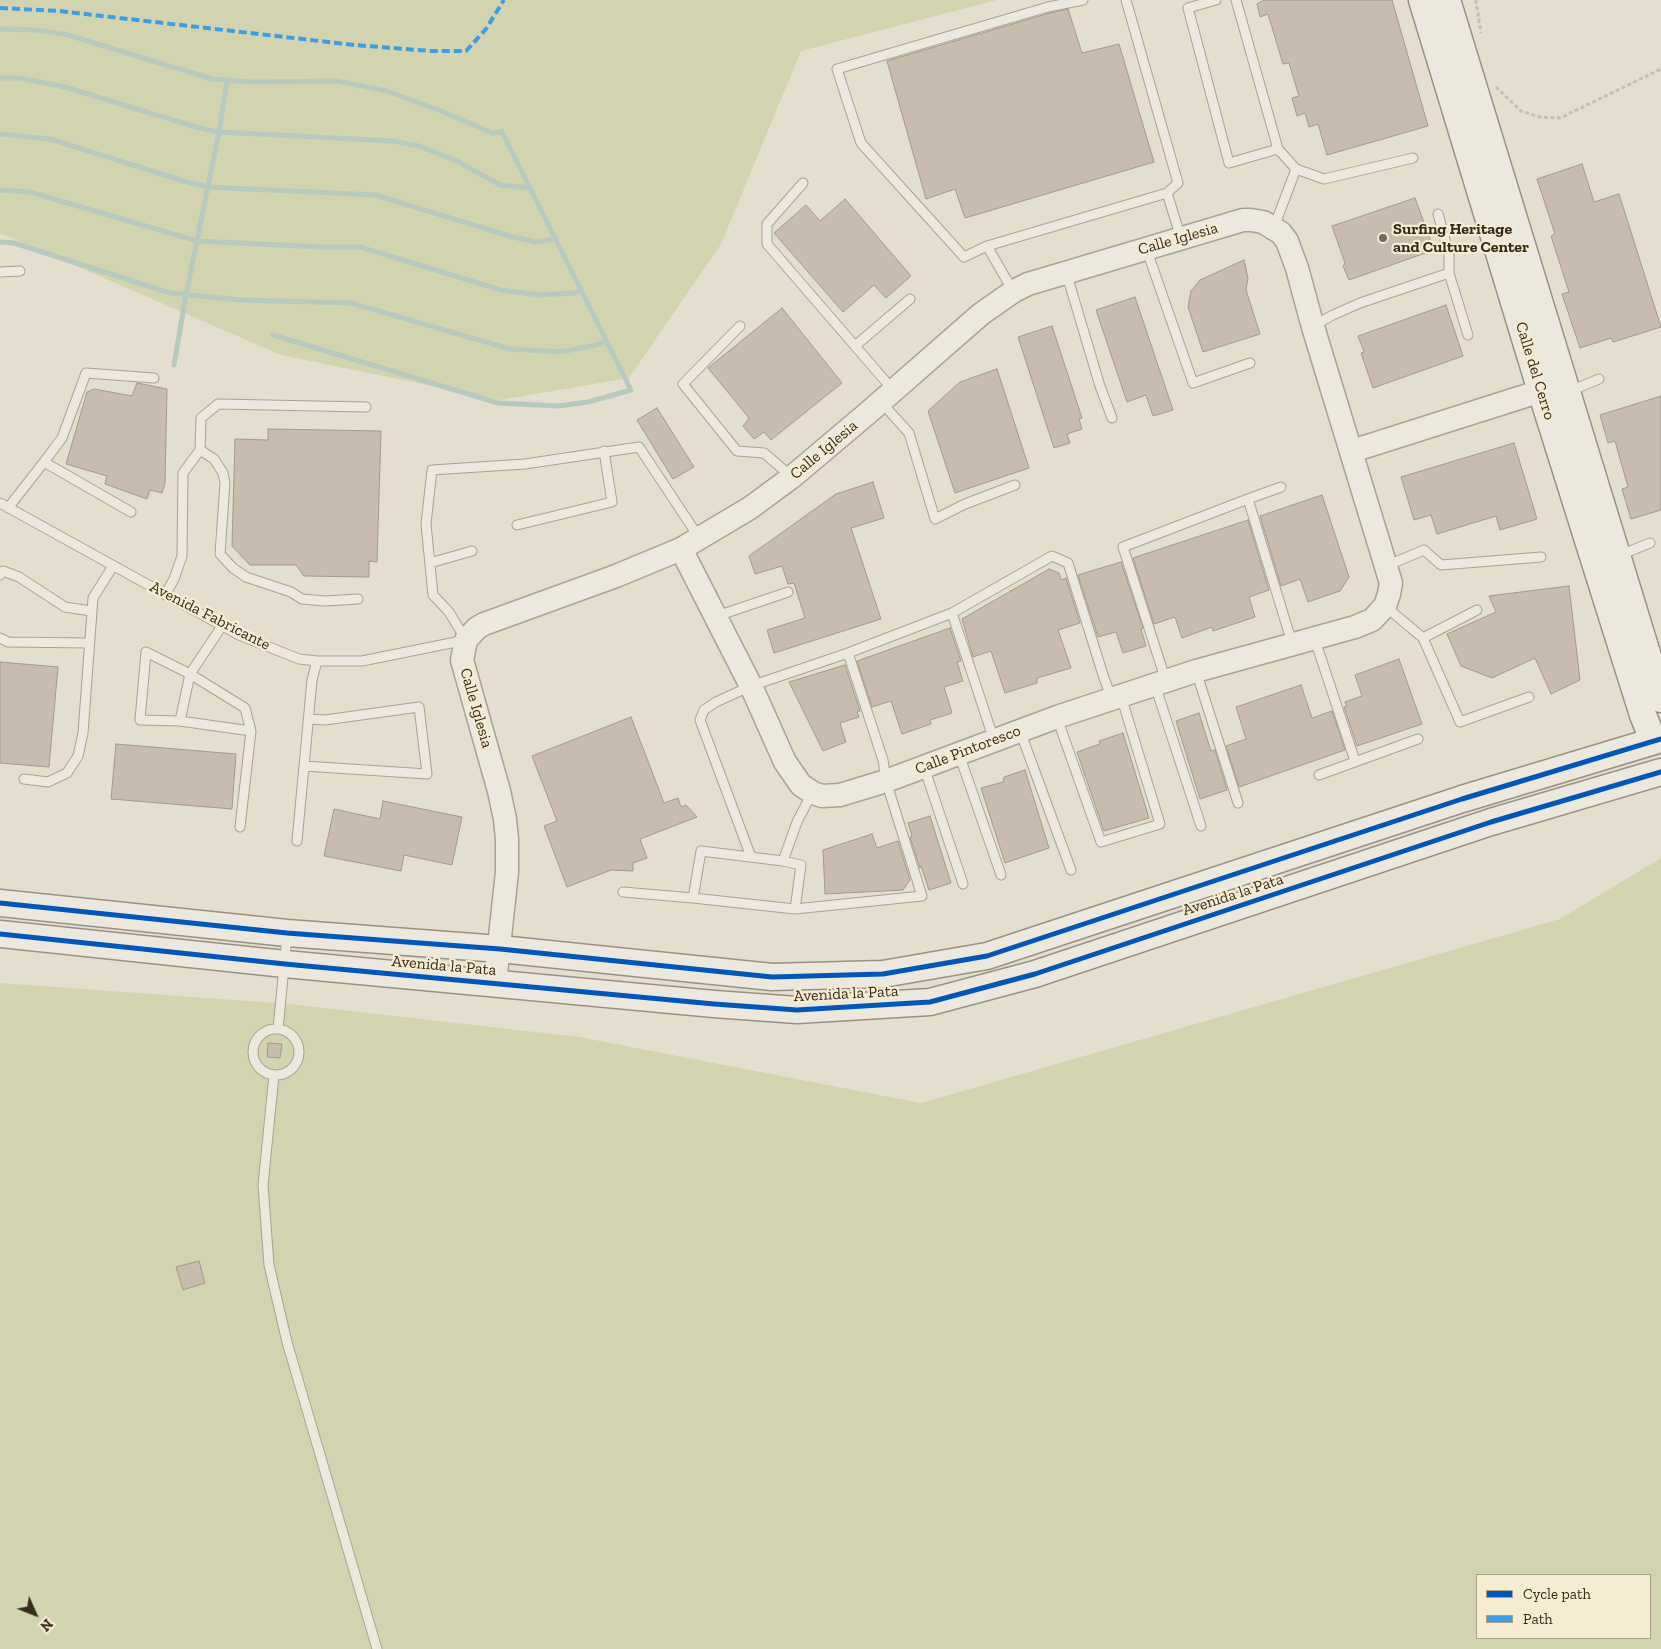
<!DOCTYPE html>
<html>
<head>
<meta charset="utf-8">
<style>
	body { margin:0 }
	#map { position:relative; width:1661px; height:1649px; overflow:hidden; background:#e3decd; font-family:"Zilla Slab",serif }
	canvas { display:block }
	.legend { position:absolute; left:1476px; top:1574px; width:175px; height:65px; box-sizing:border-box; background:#f5ecd2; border:1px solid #a99f8a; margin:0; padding:6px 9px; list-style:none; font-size:15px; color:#372b1e }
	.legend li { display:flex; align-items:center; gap:10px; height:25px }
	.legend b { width:25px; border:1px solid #a99f8a }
	.north { position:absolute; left:10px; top:1589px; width:50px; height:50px; -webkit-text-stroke:4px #f5ecd2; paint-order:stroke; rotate:134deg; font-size:14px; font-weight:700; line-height:20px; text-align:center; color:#372b1e }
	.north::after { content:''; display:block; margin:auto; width:18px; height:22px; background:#372b1e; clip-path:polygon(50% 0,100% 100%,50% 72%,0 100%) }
</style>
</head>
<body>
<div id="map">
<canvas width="1661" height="1649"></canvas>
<ul class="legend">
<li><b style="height:6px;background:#0057b8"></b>Cycle path</li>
<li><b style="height:6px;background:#3e9ce0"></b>Path</li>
</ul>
<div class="north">N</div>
</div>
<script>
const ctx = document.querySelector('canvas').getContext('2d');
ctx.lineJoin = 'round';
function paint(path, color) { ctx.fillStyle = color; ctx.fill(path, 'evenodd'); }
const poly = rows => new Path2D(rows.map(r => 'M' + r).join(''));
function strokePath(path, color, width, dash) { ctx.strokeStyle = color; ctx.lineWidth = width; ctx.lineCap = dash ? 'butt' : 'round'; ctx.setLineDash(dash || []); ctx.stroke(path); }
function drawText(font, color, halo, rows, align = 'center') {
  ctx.font = font + ' "Zilla Slab",serif'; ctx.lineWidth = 4.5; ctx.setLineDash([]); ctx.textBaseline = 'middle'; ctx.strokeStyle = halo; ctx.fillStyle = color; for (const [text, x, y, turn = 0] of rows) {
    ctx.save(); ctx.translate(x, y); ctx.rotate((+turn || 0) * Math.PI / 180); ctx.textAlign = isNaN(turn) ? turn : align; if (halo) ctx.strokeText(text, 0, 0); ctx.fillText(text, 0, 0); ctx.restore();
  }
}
const green = poly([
	[0,0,997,0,801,51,721,244,629,378,500,400,281,355,0,233],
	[1661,858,1661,1649,0,1649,0,983,289,1004,579,1037,921,1103,1560,919],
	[1477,1575,1650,1575,1650,1638,1477,1638]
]);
const stream = poly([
	[0,29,36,30,68,35,212,79,253,82,337,81,387,91,441,111,492,133,502,132,631,390,588,402,559,406,498,403,273,335],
	[0,78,20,78,65,87,196,127,219,132,393,141,419,146,457,161,500,185,530,188],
	[0,134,50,139,187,182,208,187,375,195,513,237,536,242,556,239],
	[0,190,30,192,197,241,320,247,360,247,501,290,539,295,575,293,581,290],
	[0,242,14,243,170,293,241,300,351,303,510,349,561,352,596,345,606,341],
	[174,365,186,295,219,132,227,81]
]);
const building = poly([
	[1264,0,1392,0,1428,126,1327,155,1318,124,1309,127,1305,113,1297,116,1292,98,1299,96,1289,63,1283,64,1268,14,1260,17,1257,4,1264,0],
	[1068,9,1082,53,1119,44,1154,162,965,218,955,189,926,199,887,61,1050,13,1068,9],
	[1582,164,1594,202,1619,194,1661,327,1613,342,1611,338,1580,348,1562,294,1569,292,1551,236,1555,234,1537,179,1582,164],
	[1415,198,1434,250,1349,280,1343,266,1345,263,1332,226,1415,198],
	[845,199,911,276,886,298,874,285,843,312,774,233,806,205,820,221,845,199],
	[1244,260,1248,278,1246,290,1260,334,1203,352,1188,307,1191,291,1200,280,1244,260],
	[1135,297,1173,410,1153,416,1146,395,1127,402,1096,310,1135,297],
	[1446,305,1463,356,1373,388,1361,353,1364,352,1358,336,1446,305],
	[782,308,842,383,771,440,764,432,754,439,743,426,749,418,708,368,782,308],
	[1052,326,1082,418,1079,419,1082,429,1067,434,1070,443,1054,448,1018,337,1052,326],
	[997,369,1029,468,955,493,928,411,960,382,997,369],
	[137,383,167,389,165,483,162,493,150,490,147,499,105,484,107,476,66,464,87,392,94,389,132,396,137,383],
	[1661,396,1661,510,1631,519,1622,489,1628,487,1615,441,1608,443,1600,415,1661,396],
	[657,408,694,467,673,479,637,420,657,408],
	[268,429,381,431,377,562,369,561,369,577,304,576,296,565,250,565,232,546,235,439,268,440,268,429],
	[1514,443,1537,519,1500,530,1496,516,1437,534,1431,515,1414,520,1401,477,1514,443],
	[873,482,884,518,851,528,881,619,774,653,767,630,805,618,794,583,788,584,782,566,755,574,749,556,836,494,873,482],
	[1322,495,1349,577,1340,591,1308,602,1300,579,1281,586,1260,516,1322,495],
	[1248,520,1269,590,1249,597,1255,617,1213,631,1212,627,1182,638,1175,617,1154,624,1133,558,1248,520],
	[1121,562,1143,628,1141,629,1146,646,1123,653,1116,632,1098,637,1078,575,1121,562],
	[1049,569,1059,573,1061,580,1066,578,1080,623,1058,630,1071,668,1037,678,1037,683,1005,693,991,651,973,657,962,619,1049,569],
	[1569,586,1580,680,1551,694,1535,658,1492,678,1461,666,1447,634,1496,612,1489,596,1569,586],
	[950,628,961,661,957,662,963,681,944,687,952,713,930,720,931,724,902,734,891,701,872,707,857,661,950,628],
	[1399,659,1422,724,1357,746,1344,707,1347,706,1345,702,1362,696,1355,675,1399,659],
	[0,662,58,667,49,767,0,763,0,662],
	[845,665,860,711,857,712,859,717,840,723,846,742,823,751,789,682,845,665],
	[1301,685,1312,718,1332,711,1345,750,1239,787,1226,746,1246,739,1236,707,1301,685],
	[1199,713,1211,751,1215,750,1227,790,1200,799,1176,721,1199,713],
	[631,717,664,803,678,798,681,807,686,805,697,817,640,839,647,858,633,863,633,871,611,870,567,887,544,826,557,821,532,756,631,717],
	[1123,733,1149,818,1104,831,1077,752,1100,744,1099,741,1123,733],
	[116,744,236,754,232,809,111,799,116,744],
	[1025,770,1049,848,1005,863,981,788,1003,782,1004,777,1025,770],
	[383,801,462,817,452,865,404,855,401,871,324,856,334,809,380,819,383,801],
	[930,816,951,883,929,890,921,866,920,868,910,837,912,836,908,823,930,816],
	[872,834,877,848,898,841,910,880,903,890,825,894,823,850,872,834],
	[268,1043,282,1044,280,1058,267,1057,268,1043],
	[199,1261,205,1283,183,1290,176,1267,199,1261]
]);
const path = poly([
	[1475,0,1476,1,1481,33],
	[1496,87,1521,111,1539,117,1560,118,1661,69]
]);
const service = poly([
	[1126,0,1178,183,1167,193,1181,238],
	[1216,0,1188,8,1229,163,1278,149],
	[1236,0,1278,149,1296,169,1274,227],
	[1296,169,1324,179,1413,158],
	[803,183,767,224,767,244,893,390],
	[1438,214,1449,254,1449,273],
	[987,246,1167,193],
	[1146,248,1193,383,1250,363],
	[0,272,20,271],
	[1066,272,1100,386,1112,418],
	[1013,291,987,246,964,257,861,143,837,69,1048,7,1083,0],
	[740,326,683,384,737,451,764,453,792,477],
	[1313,326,1333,315,1360,303,1449,273,1468,335],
	[855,346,910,299],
	[1570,391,1599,379],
	[881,402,909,433,935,519,965,504,1015,485],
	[200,450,214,459,223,473,225,483,220,554,233,568,246,577,291,592,302,599,325,601,358,599],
	[44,462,62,438,86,373,154,378],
	[1248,499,1281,487],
	[0,503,239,635,299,659,317,661,362,661,466,640,449,612,433,595,426,524,432,470,525,464,639,447,700,539],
	[8,508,44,462,131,512],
	[517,525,612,502,604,451],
	[1620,555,1650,543],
	[430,563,472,551],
	[1386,566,1424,550,1441,565,1541,557],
	[0,575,3,571,19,577,65,607,91,611],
	[165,595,174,579,182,556,183,473,200,450,201,418,218,404,366,407],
	[1385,606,1423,638,1460,722,1529,697],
	[717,616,788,592],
	[222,626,190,674,180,721,251,731,240,827],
	[0,638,8,642,89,643],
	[1423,638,1477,610],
	[1315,640,1355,761],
	[1196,671,1238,803],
	[1166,681,1123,547,1248,499,1292,643],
	[1155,685,1201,826],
	[1057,718,1101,842,1160,824,1121,696],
	[180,721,140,720,146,652,190,674,245,708,251,731],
	[1020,731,1071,870],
	[994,740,952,613,1052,556,1068,563,1104,678,1112,699],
	[959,754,1001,875],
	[304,766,427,774,419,707,325,720,309,719],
	[924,767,963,884],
	[1319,775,1418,739],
	[24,779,48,782,67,773,78,756,83,733,93,598,113,566],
	[297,841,312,680,317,661],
	[751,857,700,720,704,710,716,702,751,686,848,653,952,613],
	[783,861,701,851,693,898,795,909,801,865,783,861,797,822,812,793],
	[623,892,693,898],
	[795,909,922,896,886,781,883,760,848,653],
	'253 1052a23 23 0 1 1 46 0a23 23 0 1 1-46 0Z',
	[278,1029,287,936],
	[274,1075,263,1185,269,1265,287,1342,377,1649]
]);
const tertiary = poly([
	[1352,451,1541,391],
	[495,983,507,872,507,839,505,819,499,791,462,660,466,640,477,628,484,624,616,576,681,549,750,508,792,477,869,412,981,314,1014,291,1028,284,1243,220,1251,220,1263,222,1281,233,1287,241,1297,268,1313,327,1391,583,1389,594,1385,606,1372,620,1355,627,1196,671,1057,717,886,781,840,795,822,796,813,793,801,785,785,762,751,686,681,549]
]);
const secondary = poly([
	[1422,0,1541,391,1643,715,1653,740],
	[1447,0,1661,699],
	[0,903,287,933,500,949,772,977,883,974,987,956,1462,799,1661,739],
	[0,934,285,964,714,1004,797,1010,930,1002,1035,974,1491,822,1661,772]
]);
const quiet = poly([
	[0,8,59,11,354,45,431,51,466,51,486,29,504,0]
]);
const cycleway = poly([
	[0,903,287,933,500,949,772,977,883,974,987,956,1462,799,1661,739],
	[0,934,285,964,714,1004,797,1010,930,1002,1035,974,1491,822,1661,772]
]);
const markers = [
	[1383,238,5,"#736a5b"]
];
const poiNames = [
	["Surfing Heritage",1393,229],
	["and Culture Center",1393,247]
];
const streetNames = [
	["Calle Iglesia",1178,239,-16],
	["Calle del Cerro",1535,371,73],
	["Calle Iglesia",824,450,-40],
	["Avenida Fabricante",210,616,27],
	["Calle Iglesia",476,708,74],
	["Calle Pintoresco",968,750,-21],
	["Avenida la Pata",1233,895,-18],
	["Avenida la Pata",444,966,5],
	["Avenida la Pata",846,994,-3]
];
paint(green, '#d2d4af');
strokePath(stream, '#b8c9bf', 5);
paint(building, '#c7bcae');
strokePath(building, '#a3998c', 1);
strokePath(service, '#a8a296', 11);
strokePath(tertiary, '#a8a296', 25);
strokePath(secondary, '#989286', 29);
strokePath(path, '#c4bfb5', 3, [4, 2.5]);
strokePath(service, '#ece8de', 9);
strokePath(tertiary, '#ece8de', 22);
strokePath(secondary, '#ece8de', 26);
strokePath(quiet, '#3e9ce0', 4, [8, 4]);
strokePath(cycleway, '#0057b8', 5);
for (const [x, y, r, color] of markers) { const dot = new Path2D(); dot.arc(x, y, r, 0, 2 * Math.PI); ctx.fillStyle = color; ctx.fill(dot); strokePath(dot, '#f5ecd2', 2); }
drawText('bold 16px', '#372b1e', '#f5ecd2', poiNames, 'left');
drawText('16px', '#372b1e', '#f5ecd2', streetNames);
</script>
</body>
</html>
